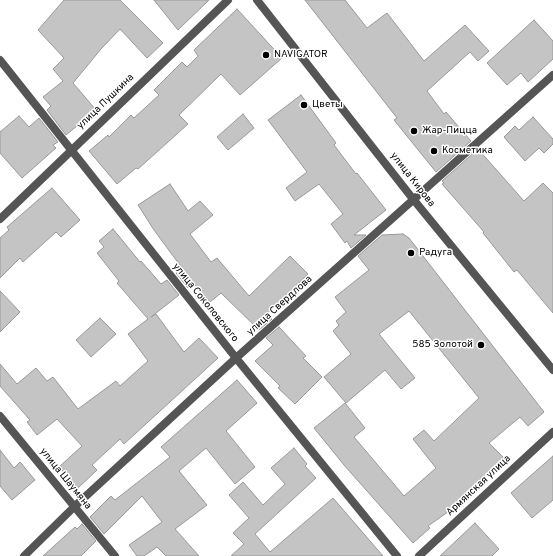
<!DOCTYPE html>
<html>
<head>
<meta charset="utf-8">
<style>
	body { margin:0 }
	canvas { display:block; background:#fff }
</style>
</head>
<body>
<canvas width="553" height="556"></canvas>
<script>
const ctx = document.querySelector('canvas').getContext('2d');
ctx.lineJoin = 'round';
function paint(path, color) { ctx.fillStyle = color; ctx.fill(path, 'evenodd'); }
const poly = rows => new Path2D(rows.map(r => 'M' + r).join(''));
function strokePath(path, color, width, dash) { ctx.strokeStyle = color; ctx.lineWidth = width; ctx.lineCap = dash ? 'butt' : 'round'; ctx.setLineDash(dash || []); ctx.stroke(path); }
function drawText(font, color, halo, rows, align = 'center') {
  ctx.font = font + ' Overpass,sans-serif'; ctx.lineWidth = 3; ctx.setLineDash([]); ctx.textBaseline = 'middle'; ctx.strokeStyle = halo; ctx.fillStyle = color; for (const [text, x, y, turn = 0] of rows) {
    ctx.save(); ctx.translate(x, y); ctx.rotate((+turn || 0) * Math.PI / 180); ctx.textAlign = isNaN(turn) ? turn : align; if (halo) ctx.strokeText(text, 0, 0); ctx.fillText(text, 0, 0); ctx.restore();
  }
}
const building = poly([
	[64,0,120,0,163,43,147,58,120,29,101,49,73,83,96,110,66,135,47,110,51,106,43,97,63,81,53,69,64,58,38,30,64,0],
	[154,0,209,0,178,30,154,0],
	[305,0,345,0,367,28,387,13,424,61,465,25,489,51,478,61,470,52,427,91,444,114,446,112,471,141,436,172,394,120,397,118,305,0],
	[237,9,282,58,240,95,221,74,179,115,188,124,138,169,136,168,117,184,89,151,108,135,109,137,131,115,134,118,159,95,154,90,182,62,187,67,198,56,194,50,237,9],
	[534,20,553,41,553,59,528,82,521,73,507,85,487,63,534,20],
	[301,95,336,143,334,145,356,174,357,173,386,210,354,235,366,235,351,248,347,241,345,243,331,224,343,214,319,184,295,201,286,188,307,172,268,120,301,95],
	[243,114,254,128,228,150,217,137,243,114],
	[19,116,29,127,39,118,58,142,53,145,56,148,22,178,0,153,0,132,19,116],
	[533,117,553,139,553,144,544,153,539,148,525,161,504,137,515,126,519,130,533,117],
	[478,149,524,201,543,183,553,193,553,313,517,270,514,272,483,233,484,232,442,184,444,183,442,181,478,149],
	[170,184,188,211,200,201,213,215,190,234,211,262,217,258,249,296,290,256,308,274,267,314,272,319,259,330,221,293,210,302,194,284,188,288,176,273,182,268,154,230,138,205,170,184],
	[52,188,80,220,61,237,56,232,23,262,20,258,0,278,0,238,9,230,7,227,52,188],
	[113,229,140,262,141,261,161,284,167,280,179,295,151,317,156,314,184,352,199,338,218,358,124,444,120,439,92,465,97,470,78,488,59,467,82,446,57,419,37,435,27,422,30,420,0,386,0,364,17,384,36,368,47,381,53,377,78,409,116,381,120,386,148,361,128,334,148,319,117,283,119,281,97,253,104,247,99,241,113,229],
	[403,234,409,238,544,412,528,426,520,417,489,443,504,458,455,507,428,526,430,528,413,543,344,465,314,428,345,403,365,428,354,437,404,496,436,468,413,439,424,430,434,441,479,398,409,311,379,334,415,378,401,389,385,370,346,403,324,377,351,354,333,331,339,325,336,321,346,312,335,297,369,270,358,256,382,235,403,234],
	[0,291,20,312,0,332,0,291],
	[100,318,116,334,91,357,76,340,100,318],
	[279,327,306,356,303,358,322,377,295,404,278,388,280,386,255,361,273,345,266,338,279,327],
	[237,380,257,403,226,431,255,467,235,484,206,448,179,471,207,505,175,529,199,556,166,556,157,547,144,556,137,556,129,545,162,522,142,496,104,534,90,517,111,496,115,500,170,457,161,447,237,380],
	[294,448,307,464,305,466,316,478,255,534,270,552,333,498,383,556,231,556,244,544,233,533,249,518,229,495,243,482,263,505,285,484,271,468,294,448],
	[0,450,14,468,20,462,35,480,12,500,0,486,0,450],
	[553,456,553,500,532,518,511,493,553,456],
	[475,523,499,549,492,556,440,556,475,523],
	[82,524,96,541,81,556,43,556,75,527,77,529,82,524]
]);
const minor = poly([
	[24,556,74,507,236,358,553,75],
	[419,556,553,432]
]);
const tertiary = poly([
	[257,0,413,199,553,370],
	[0,60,236,358,397,556],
	[0,219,228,0],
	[0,416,115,556]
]);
const markers = [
	[266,55,4,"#000"],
	[304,105,4,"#000"],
	[414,131,4,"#000"],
	[434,151,4,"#000"],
	[411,253,4,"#000"],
	[481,345,4,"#000"]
];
const poiNames = [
	["NAVIGATOR",274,55],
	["Цветы",312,105],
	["Жар-Пицца",422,131],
	["Косметика",442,151],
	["Радуга",419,253],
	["585 Золотой",473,345,"right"]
];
const streetNames = [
	["улица Пушкина",106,102,-44],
	["улица Кирова",412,180,52],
	["улица Соколовского",205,303,51],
	["улица Свердлова",280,306,-42],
	["улица Шаумяна",65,479,51],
	["Армянская улица",479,486,-43]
];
paint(building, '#c4c4c4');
strokePath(building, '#999', 1);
strokePath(minor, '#555', 8);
strokePath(tertiary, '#555', 8);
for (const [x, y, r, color] of markers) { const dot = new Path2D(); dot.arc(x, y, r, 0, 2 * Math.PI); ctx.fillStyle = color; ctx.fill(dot); strokePath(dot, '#fff', 1.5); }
drawText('10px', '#000', '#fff', poiNames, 'left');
drawText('10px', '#000', '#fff', streetNames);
</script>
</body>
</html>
